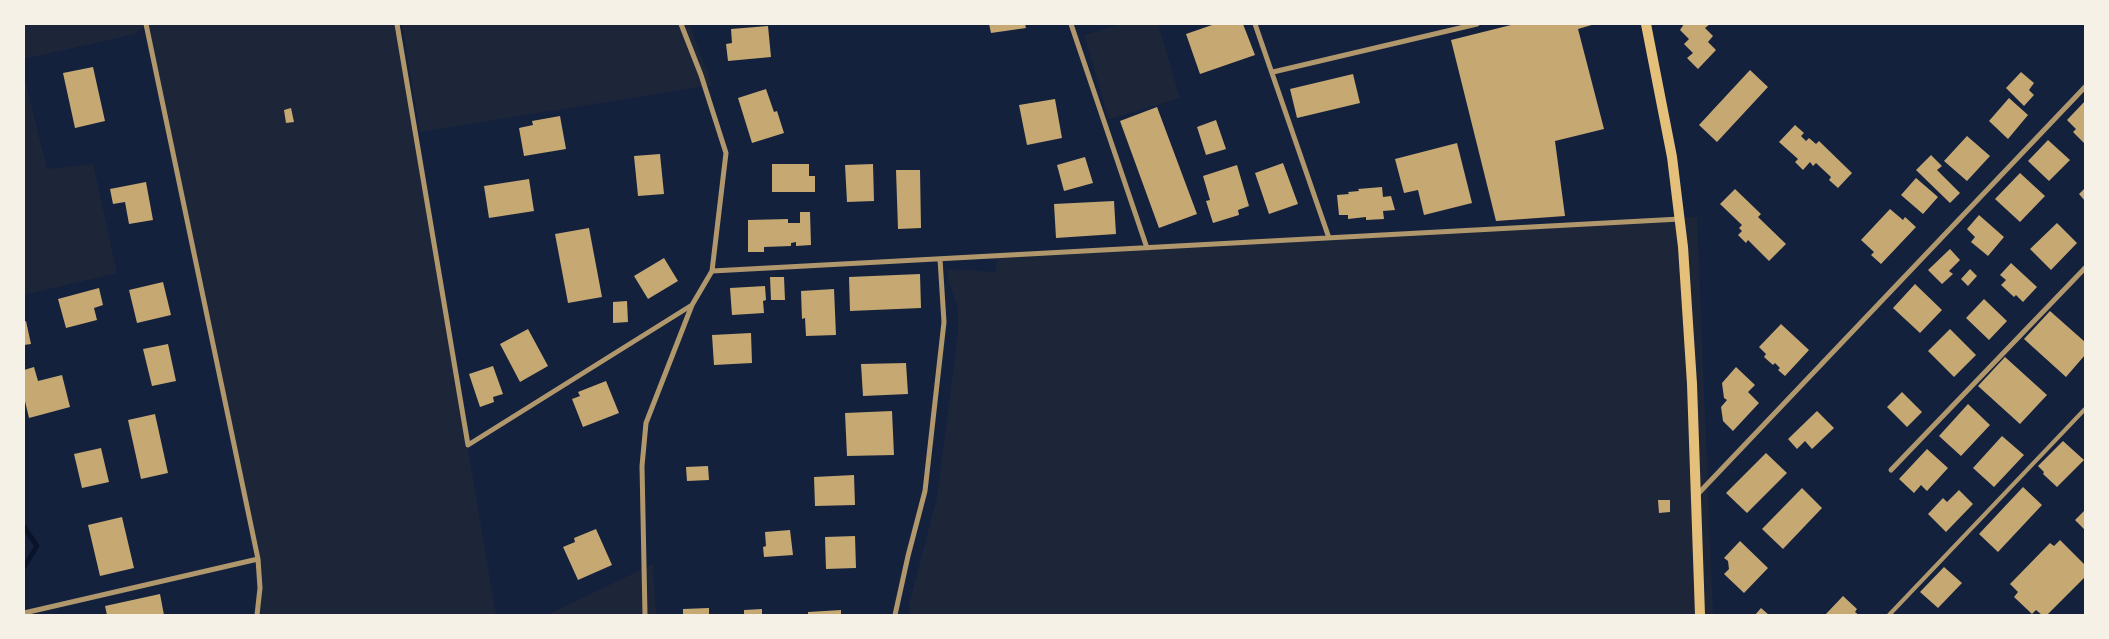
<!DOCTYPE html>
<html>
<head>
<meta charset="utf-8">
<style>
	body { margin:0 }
	#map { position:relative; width:2109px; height:639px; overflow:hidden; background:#14213d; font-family:"Roboto Serif",serif }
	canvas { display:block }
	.frame { position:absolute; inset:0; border:25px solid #f6f1e7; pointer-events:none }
</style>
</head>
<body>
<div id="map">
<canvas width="2109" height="639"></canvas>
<div class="frame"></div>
</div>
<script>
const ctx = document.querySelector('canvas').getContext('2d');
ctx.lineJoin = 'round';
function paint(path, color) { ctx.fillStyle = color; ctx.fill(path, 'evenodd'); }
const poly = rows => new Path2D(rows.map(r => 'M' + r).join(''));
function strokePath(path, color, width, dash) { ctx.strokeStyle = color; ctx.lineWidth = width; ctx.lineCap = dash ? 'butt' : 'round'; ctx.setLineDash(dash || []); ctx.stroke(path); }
const green = poly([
	[24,24,396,24,496,615,257,615,260,588,258,559,146,25,135,34,24,59],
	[402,24,689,24,712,85,420,132],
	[1121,24,1158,24,1180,98,1109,119,1084,35],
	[24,76,47,169,93,164,117,273,24,295],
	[1697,217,1713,615,910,615,909,605,937,497,958,333,958,308,948,279,947,269,996,272,997,256],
	[653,564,656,615,547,615]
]);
const stream = poly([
	[24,527,37,546,24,567]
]);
const building = poly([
	[989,24,1025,24,1026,28,991,33],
	[1215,24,1243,24,1255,55,1200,74,1186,34],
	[1515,24,1595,24,1578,29,1604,129,1555,141,1565,216,1496,221,1451,40],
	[1684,24,1710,24,1705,28,1713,36,1708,42,1716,50,1698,69,1687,58,1693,53,1684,44,1689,39,1680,30],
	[768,26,771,57,728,61,726,44,732,43,731,29],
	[93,67,105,121,75,128,63,73],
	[1750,70,1768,87,1717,142,1699,125],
	[2021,72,2034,83,2029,90,2034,95,2024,106,2006,88],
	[1353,74,1360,103,1297,118,1290,89],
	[766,89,774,112,777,111,784,133,752,143,738,98],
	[2009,98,2028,115,2008,139,1989,121],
	[1055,99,1062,138,1027,145,1019,105],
	[2085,101,2085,144,2073,132,2076,129,2067,120],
	[1157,107,1197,214,1159,228,1120,121],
	[291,108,294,122,286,123,284,110],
	[560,116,566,149,524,156,519,128,533,125,532,121],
	[1216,120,1226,149,1206,155,1197,127],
	[1795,125,1804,133,1801,136,1806,141,1809,138,1816,144,1819,141,1852,173,1838,188,1829,180,1831,177,1816,163,1813,166,1810,162,1803,170,1795,162,1798,159,1779,142],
	[1967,136,1990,156,1967,181,1944,161],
	[2048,140,2070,160,2049,181,2028,161],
	[1457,143,1472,203,1424,215,1418,190,1404,193,1395,159],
	[660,154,664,194,638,196,634,156],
	[1931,155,1942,166,1937,170,1960,193,1950,203,1916,170],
	[1085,157,1093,183,1064,191,1057,165],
	[1283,163,1298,204,1269,214,1255,173],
	[772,164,809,164,809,176,815,176,815,192,772,192],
	[873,164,874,201,847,202,845,165],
	[1237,165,1249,206,1238,210,1239,215,1213,223,1206,201,1210,200,1203,176],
	[896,170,920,170,921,228,898,229],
	[2020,173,2045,196,2020,222,1995,199],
	[1916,178,1938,197,1923,214,1901,195],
	[529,179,534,211,489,218,484,186],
	[146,182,153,220,129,224,125,202,113,204,110,189],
	[1382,187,1383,197,1391,196,1395,210,1383,211,1384,219,1366,220,1366,217,1348,219,1348,215,1339,215,1337,195,1349,194,1348,192,1359,191,1358,189],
	[2085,188,2085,201,2079,194],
	[1735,189,1761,214,1758,217,1786,244,1769,261,1748,240,1746,243,1738,235,1742,231,1739,228,1742,225,1720,204],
	[1114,201,1116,234,1056,238,1054,204],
	[1890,209,1903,220,1905,217,1916,227,1881,264,1871,255,1874,252,1861,240],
	[800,212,810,212,811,245,796,246,796,242,791,243,791,246,764,247,764,252,748,252,748,220,788,219,788,223,800,223],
	[1979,215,2004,237,1988,256,1971,242,1975,237,1967,229],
	[2057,223,2077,243,2051,270,2030,249],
	[589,228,602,297,568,303,555,234],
	[1950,249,1960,260,1949,271,1953,274,1942,284,1928,270],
	[664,258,678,281,648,299,634,276],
	[2011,263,2037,287,2023,302,2016,295,2014,297,2001,285,2006,280,2000,275],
	[1970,269,1977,276,1968,286,1961,279],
	[920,274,921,308,850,311,849,277],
	[770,277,784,277,785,300,771,300],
	[163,282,171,315,137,323,129,290],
	[1915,284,1942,310,1920,333,1893,308],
	[765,286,766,300,763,301,764,313,732,315,730,288],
	[99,288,103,305,94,308,97,320,66,328,58,299],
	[834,289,836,335,806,336,805,318,802,319,801,291],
	[1984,299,2007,321,1989,340,1966,318],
	[627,301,628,322,613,323,613,302],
	[2050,311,2085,342,2085,355,2066,377,2024,339],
	[26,321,31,344,24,345,24,322],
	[1781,324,1809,350,1785,376,1778,370,1780,368,1775,363,1773,365,1764,357,1766,354,1759,347],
	[528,329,548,366,520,382,500,344],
	[1950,329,1976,355,1954,377,1928,351],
	[751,333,752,363,714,365,712,335],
	[168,344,176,381,152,386,143,349],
	[2005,357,2047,395,2020,424,1978,386],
	[906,363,908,394,863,396,861,364],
	[493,366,503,394,493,397,494,402,480,407,469,374],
	[34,367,38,381,62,375,70,407,29,418,24,397,24,370],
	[1736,367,1755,385,1748,392,1759,403,1733,431,1723,421,1721,407,1727,400,1724,398,1722,383],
	[606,381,619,413,583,427,572,399,580,396,578,392],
	[1902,392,1922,412,1907,427,1887,407],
	[1968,404,1990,425,1961,456,1939,436],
	[892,411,894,455,847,456,845,413],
	[1817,411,1834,428,1812,449,1805,441,1797,449,1788,439],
	[155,414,168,473,141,479,128,420],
	[2002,436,2024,455,1994,487,1973,468],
	[2063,441,2084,460,2057,487,2043,474,2044,472,2038,466],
	[101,448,109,482,82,488,74,454],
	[1927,449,1948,468,1927,491,1921,485,1914,493,1899,479],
	[1766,453,1787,473,1747,513,1726,493],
	[708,466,709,480,687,481,686,467],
	[854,475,855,505,815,506,814,477],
	[2023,487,2042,505,1998,552,1979,534],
	[1802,488,1822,508,1783,549,1762,529],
	[1959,490,1973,504,1946,532,1928,514,1943,498,1947,502],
	[1658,500,1670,500,1670,512,1659,513],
	[2085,510,2085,530,2075,520],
	[122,517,134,568,100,576,88,525],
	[596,529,612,565,578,580,563,547,575,542,574,538],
	[790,530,793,555,764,557,763,547,766,546,765,532],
	[855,536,856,568,826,569,825,537],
	[2060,540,2085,565,2085,577,2047,615,2042,615,2036,610,2032,614,2014,597,2018,592,2010,584,2050,543,2054,546],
	[1740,541,1768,568,1744,593,1724,574,1729,569,1728,561,1724,558],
	[1944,567,1962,583,1938,608,1920,592],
	[160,594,164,615,107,615,105,606],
	[1843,596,1857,609,1855,612,1859,615,1825,615],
	[709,608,709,615,683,615,683,609],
	[1761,608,1769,615,1755,615],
	[762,609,762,615,744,615,744,610],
	[841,610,841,615,808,615,808,612]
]);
const service = poly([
	[1889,615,2085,409]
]);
const minor = poly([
	[146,24,258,559,260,588,257,615],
	[397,24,468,445,692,305],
	[1071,24,1147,248],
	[1255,24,1329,238],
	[1273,72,1477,24],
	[712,271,1680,219],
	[1891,470,2085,268],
	[1696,496,2085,87],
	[24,613,258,559],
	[645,615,642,466,646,423,692,305,712,271,726,153,701,75,681,24],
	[895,615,908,556,925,491,944,322,940,259]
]);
const secondary = poly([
	[1646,24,1672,157,1683,247,1692,384,1700,615]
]);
paint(green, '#1d2539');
strokePath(stream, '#0b132b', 5);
paint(building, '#c6a872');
strokePath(service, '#b1986c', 4);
strokePath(minor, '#b1986c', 5);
strokePath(secondary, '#e5c07b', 10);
</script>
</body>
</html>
